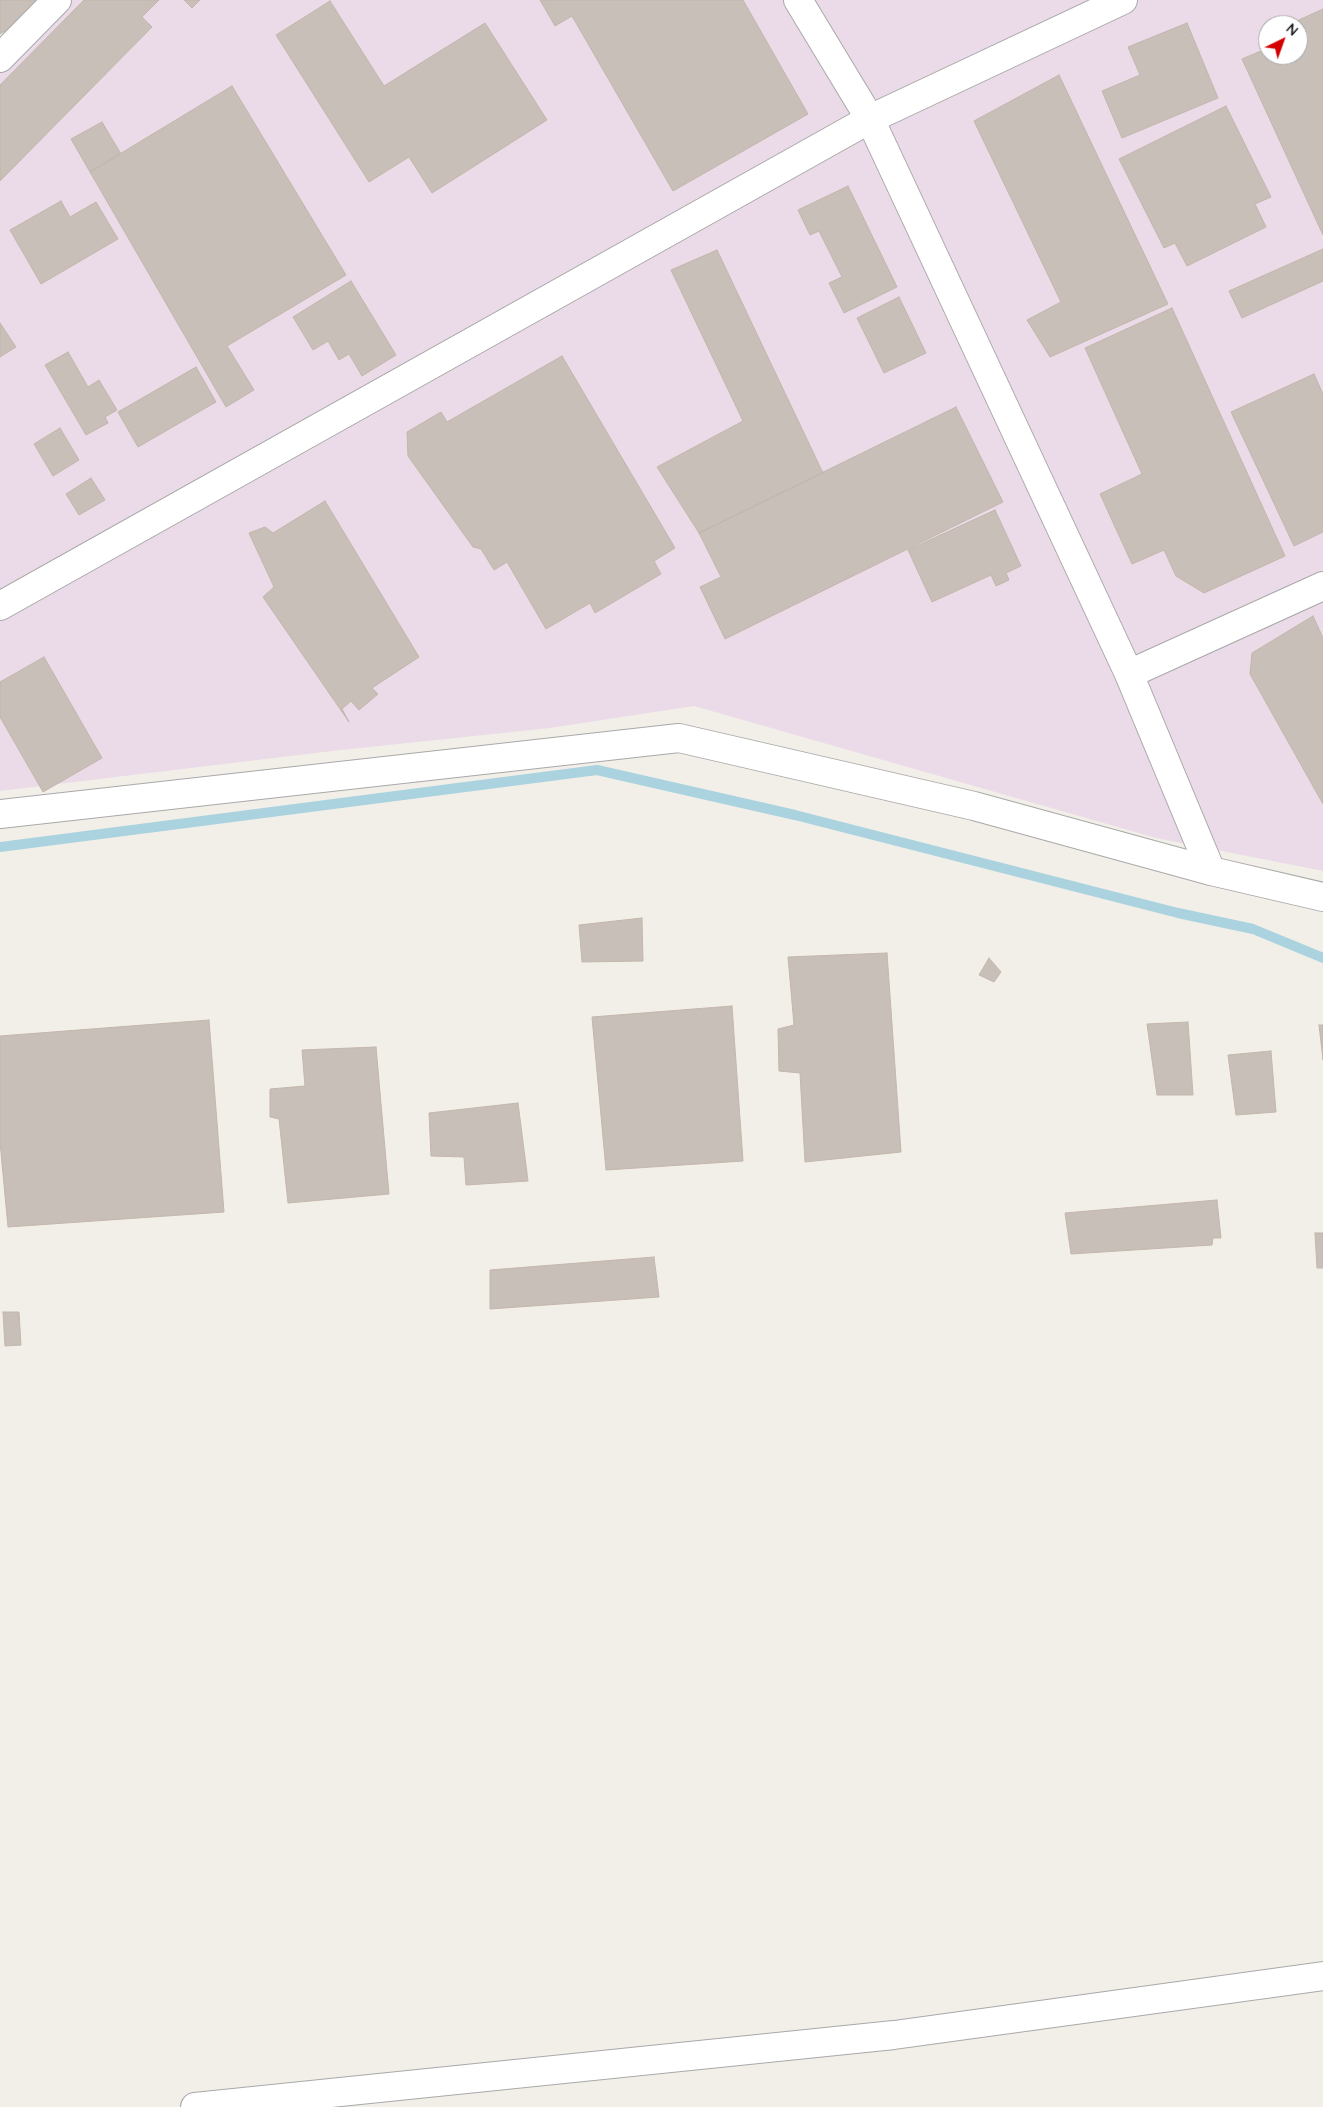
<!DOCTYPE html>
<html>
<head>
<meta charset="utf-8">
<style>
	body { margin:0 }
	#map { position:relative; width:1323px; height:2107px; overflow:hidden; background:#f2efe9; font-family:Quicksand,sans-serif }
	canvas { display:block }
	.north { position:absolute; left:1258px; top:15px; width:50px; height:50px; box-sizing:border-box; background:#fff; border:1px solid #a7a7a7; border-radius:50%; rotate:42deg; font-size:14px; font-weight:700; line-height:20px; text-align:center; color:#222 }
	.north::after { content:''; display:block; margin:auto; width:18px; height:22px; background:#d40000; clip-path:polygon(50% 0,100% 100%,50% 72%,0 100%) }
</style>
</head>
<body>
<div id="map">
<canvas width="1323" height="2107"></canvas>
<div class="north">N</div>
</div>
<script>
const ctx = document.querySelector('canvas').getContext('2d');
ctx.lineJoin = 'round';
function paint(path, color) { ctx.fillStyle = color; ctx.fill(path, 'evenodd'); }
const poly = rows => new Path2D(rows.map(r => 'M' + r).join(''));
function strokePath(path, color, width, dash) { ctx.strokeStyle = color; ctx.lineWidth = width; ctx.lineCap = dash ? 'butt' : 'round'; ctx.setLineDash(dash || []); ctx.stroke(path); }
const industrial = poly([
	[57,0,1323,0,1323,871,1156,838,694,706,550,728,332,751,0,791,0,58],
	[1268,25,1298,25,1298,55,1268,55]
]);
const stream = poly([
	[0,847,597,770,795,815,1178,913,1253,929,1323,958]
]);
const building = poly([
	[0,0,50,0,35,14,0,34,0,0],
	[84,0,159,0,142,17,152,27,0,181,0,85,84,0],
	[184,0,200,0,192,8,184,0],
	[540,0,743,0,808,114,673,191,572,16,555,26,540,0],
	[330,1,384,86,485,23,547,120,432,193,409,157,369,182,276,35,330,1],
	[1323,9,1323,235,1242,59,1268,48,1268,55,1298,55,1298,25,1288,25,1323,9],
	[1187,23,1218,98,1122,138,1102,91,1140,75,1128,47,1187,23],
	[1059,75,1168,304,1050,357,1027,320,1061,302,974,121,1059,75],
	[232,86,346,275,227,346,254,390,226,407,90,172,232,86],
	[1226,106,1271,197,1255,204,1266,227,1187,266,1175,243,1164,248,1119,159,1226,106],
	[102,122,121,154,90,172,71,139,102,122],
	[848,186,897,287,844,313,829,283,842,277,819,231,810,235,798,210,848,186],
	[61,201,70,217,96,202,118,239,41,284,10,230,61,201],
	[1323,249,1323,281,1242,318,1229,291,1323,249],
	[717,250,823,473,699,533,657,467,743,421,671,270,717,250],
	[351,281,396,355,362,376,349,354,339,360,328,341,313,350,293,317,351,281],
	[899,297,926,353,884,373,857,318,899,297],
	[1172,308,1285,556,1204,593,1176,576,1164,550,1132,564,1100,494,1142,474,1085,348,1172,308],
	[0,323,16,347,0,357,0,323],
	[68,352,88,387,99,380,117,410,105,417,108,423,86,435,45,365,68,352],
	[562,356,675,548,654,561,661,574,595,613,590,603,546,629,507,562,494,570,481,549,473,547,408,456,407,432,441,412,447,422,562,356],
	[196,367,216,402,138,447,118,412,196,367],
	[1314,374,1323,394,1323,532,1294,546,1231,412,1314,374],
	[956,407,1003,502,725,639,700,587,721,577,699,533,956,407],
	[60,428,79,460,53,476,34,444,60,428],
	[91,478,105,500,79,515,66,494,91,478],
	[325,501,419,657,372,688,378,694,359,710,351,701,342,709,349,722,263,597,274,587,249,533,265,527,273,533,325,501],
	[995,510,1021,566,1006,573,1009,580,996,586,991,575,932,602,908,550,995,510],
	[1313,616,1323,638,1323,804,1250,674,1252,653,1313,616],
	[44,657,102,758,43,792,0,717,0,682,44,657],
	[642,918,643,961,582,962,579,925,642,918],
	[887,953,901,1152,805,1162,800,1073,779,1071,778,1029,794,1025,788,957,887,953],
	[989,958,1001,972,994,982,979,975,989,958],
	[732,1006,743,1161,606,1170,592,1017,732,1006],
	[209,1020,224,1212,8,1227,0,1142,0,1036,209,1020],
	[1188,1022,1193,1095,1157,1095,1147,1024,1188,1022],
	[1319,1025,1323,1025,1323,1060,1319,1025],
	[376,1047,389,1194,288,1203,279,1119,270,1117,270,1089,305,1086,302,1050,376,1047],
	[1271,1051,1276,1112,1236,1115,1228,1055,1271,1051],
	[518,1103,528,1181,466,1185,464,1157,431,1156,429,1113,518,1103],
	[1217,1200,1221,1238,1213,1238,1212,1245,1071,1254,1065,1213,1217,1200],
	[1315,1233,1323,1233,1323,1268,1317,1268,1315,1233],
	[654,1257,659,1297,490,1309,490,1270,654,1257],
	[3,1312,19,1312,21,1345,5,1346,3,1312]
]);
const minor = poly([
	[798,0,870,119],
	[0,58,57,0],
	[0,814,679,738,974,806,1211,871,1323,897]
]);
const tertiary = poly([
	[870,119,1123,0],
	[0,606,870,119,1129,674,1211,871],
	[1129,674,1323,586],
	[195,2107,894,2035,1323,1976]
]);
paint(industrial, '#ebdbe8');
strokePath(stream, '#aad3df', 10);
paint(building, '#c7bfb8');
strokePath(building, '#c4b6ab', 1);
strokePath(minor, '#a9a9a9', 30);
strokePath(tertiary, '#a9a9a9', 30);
strokePath(minor, '#fff', 28);
strokePath(tertiary, '#fff', 28);
</script>
</body>
</html>
